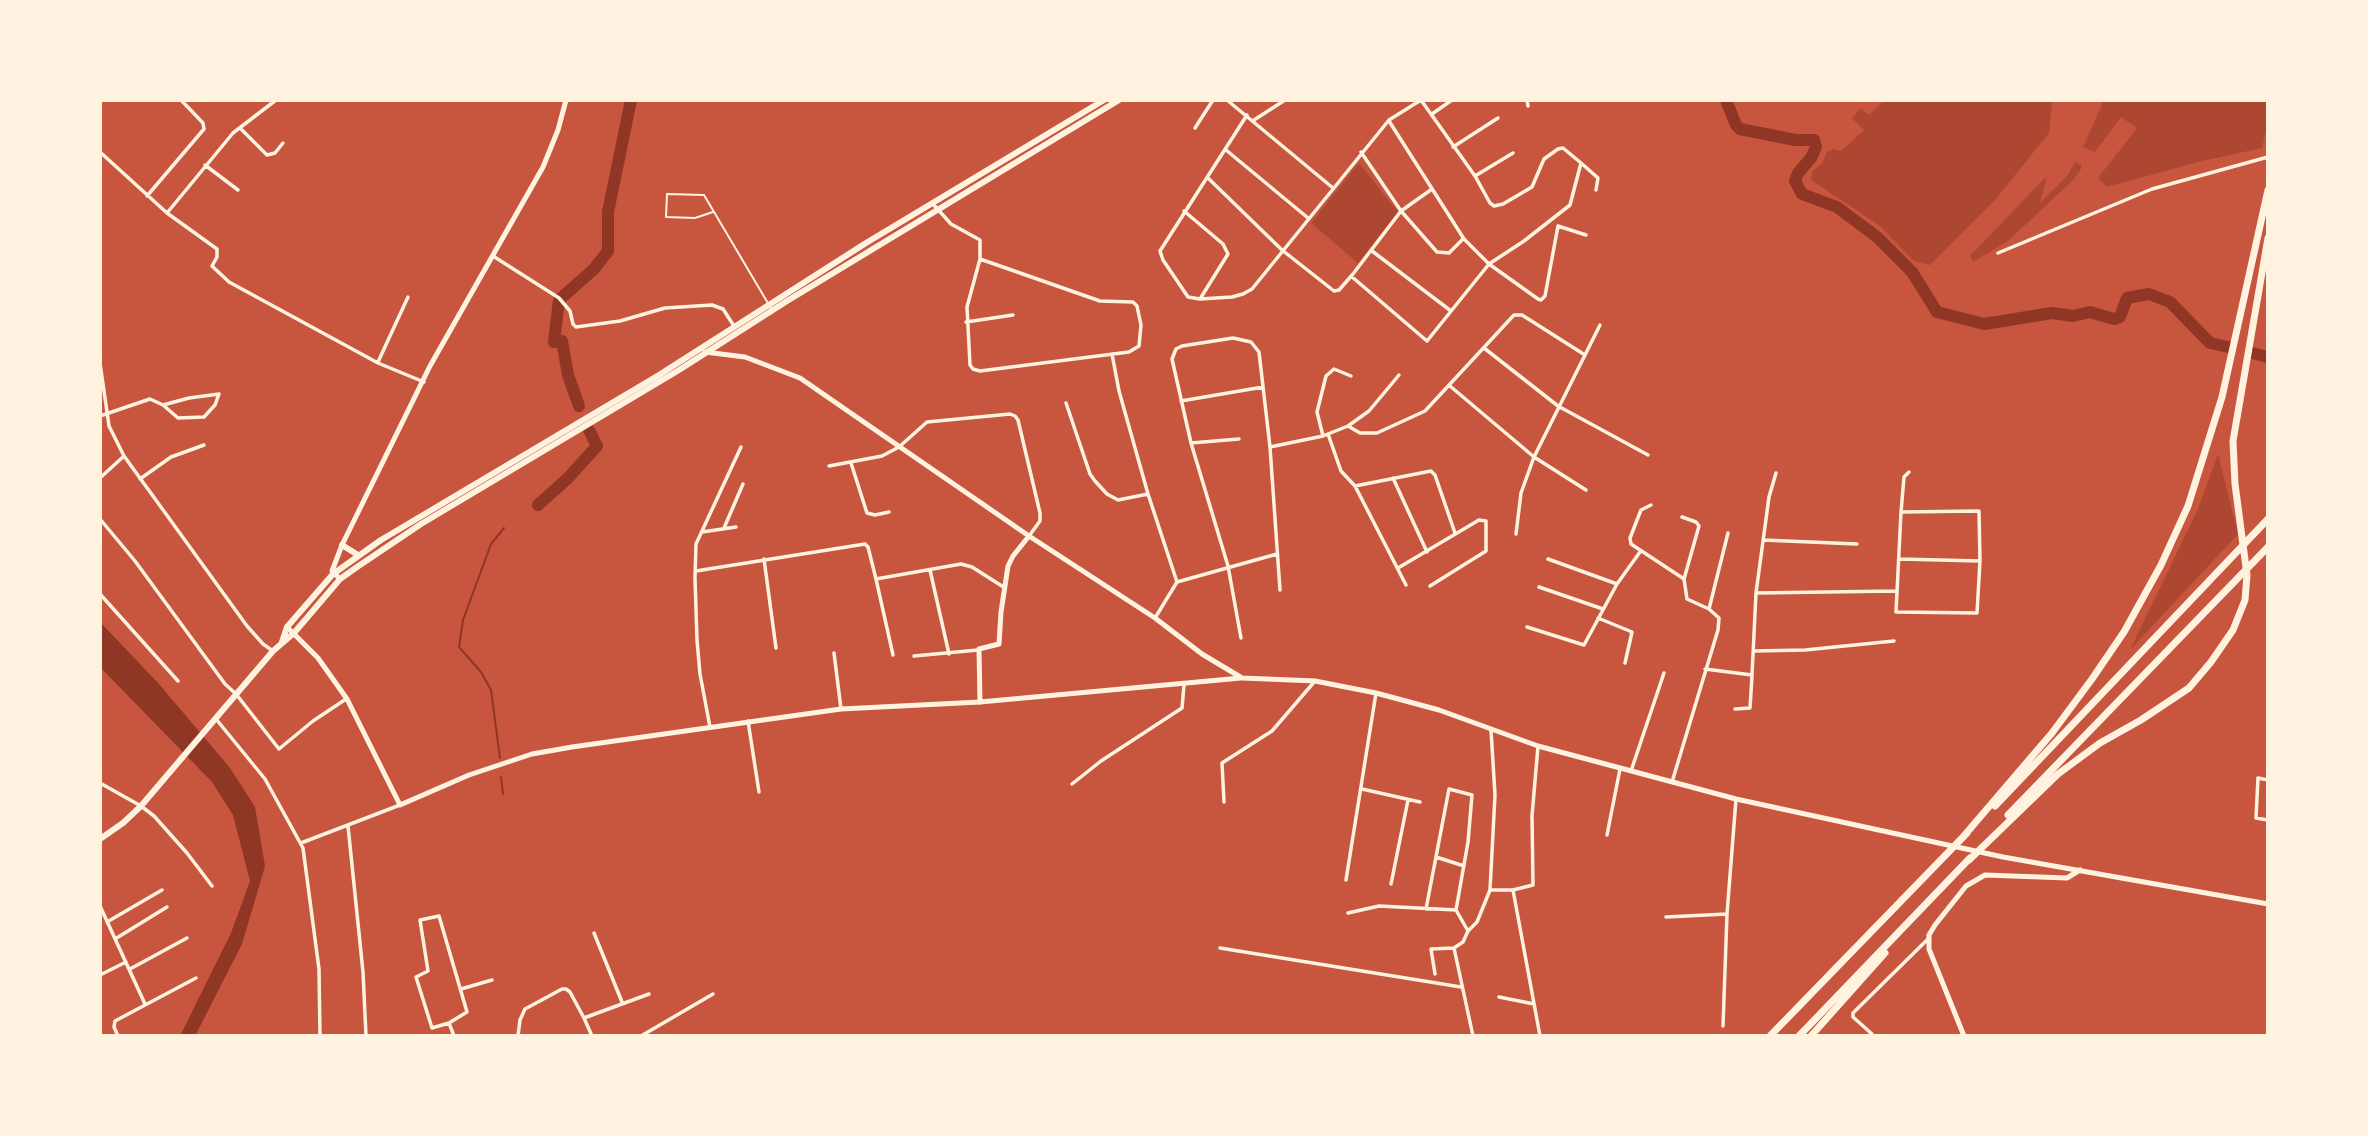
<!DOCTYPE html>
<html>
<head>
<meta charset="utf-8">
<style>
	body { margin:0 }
	#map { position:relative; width:2368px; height:1136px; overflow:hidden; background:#c8553d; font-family:"Times New Roman",serif }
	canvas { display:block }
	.frame { position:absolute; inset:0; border:102px solid #fff3e0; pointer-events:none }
</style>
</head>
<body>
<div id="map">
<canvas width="2368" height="1136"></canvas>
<div class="frame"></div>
</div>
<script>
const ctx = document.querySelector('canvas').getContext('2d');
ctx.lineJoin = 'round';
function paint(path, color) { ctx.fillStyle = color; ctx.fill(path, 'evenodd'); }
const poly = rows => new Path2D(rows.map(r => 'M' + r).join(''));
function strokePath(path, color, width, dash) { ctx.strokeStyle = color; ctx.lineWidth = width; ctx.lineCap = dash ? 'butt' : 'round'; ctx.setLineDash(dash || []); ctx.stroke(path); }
const green = poly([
	[1884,100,2052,100,2049,133,1995,200,1930,265,1914,261,1880,226,1811,180,1812,172,1822,163,1827,152,1833,149,1841,151,1864,130,1852,118,1861,108,1869,115],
	[2104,100,2268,100,2268,122,2262,148,2202,161,2107,187,2098,178,2137,128,2121,117,2095,152,2083,147],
	[2075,162,2081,165,2081,169,2074,179,2008,241,1973,262,1970,256,2043,180,2047,177,2040,203,2068,175],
	[1359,163,1398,212,1358,263,1311,223],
	[2218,454,2238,534,2130,650,2198,509]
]);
const water = poly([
	[100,622,159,684,230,768,255,807,265,866,242,944,195,1036,180,1036,231,933,250,881,233,815,212,782,100,667]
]);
const stream = poly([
	[500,758,491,690,481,672,459,647,463,620,491,544,504,528],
	[501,777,503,794]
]);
const river = poly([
	[1726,100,1736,125,1740,129,1795,140,1814,140,1816,147,1811,158,1798,173,1795,181,1802,194,1837,207,1877,237,1912,272,1937,312,1984,324,2052,313,2073,316,2090,312,2114,319,2120,317,2127,298,2149,294,2170,302,2210,343,2228,347],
	[2252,353,2268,357],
	[579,406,568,375,562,341,554,342,559,300,594,269,608,251,608,212,631,100],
	[538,505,568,478,597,446,589,430]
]);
const service = poly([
	[713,212,695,218,666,217,667,194,704,195,772,310]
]);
const minor = poly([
	[1227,100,1333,188],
	[1527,100,1528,106],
	[1432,114,1452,100],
	[1247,115,1160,251,1163,260,1188,297,1200,299,1232,297,1243,294,1252,289,1389,120,1421,100],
	[1254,120,1285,100],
	[1389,121,1464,239,1489,264,1538,299,1541,300,1545,296,1558,226,1586,235],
	[1195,128,1213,100],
	[241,129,267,155,275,153,283,143],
	[1453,147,1498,118],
	[1226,150,1308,218],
	[100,152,167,213,217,249,217,257,212,266,229,282,378,363,424,382],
	[1361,152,1401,211,1437,252,1449,253,1463,239],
	[1581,163,1598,178,1596,190],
	[205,165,238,190],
	[1475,176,1513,153],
	[1208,178,1282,250,1334,291,1339,290,1353,274,1401,211,1432,189],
	[147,196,204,129,203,123,181,100],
	[933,204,951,224,980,240,980,259,967,307,970,365,973,369,980,371,1129,352,1139,346,1141,325,1137,306,1133,302,1100,301,980,259],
	[1184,211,1223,244,1228,254,1200,299],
	[167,213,233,133,276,100],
	[1372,251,1451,311],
	[1998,253,2152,189,2268,157],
	[493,256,559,298,570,311,573,324,576,327,620,321,665,308,712,305,723,309,734,326],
	[1351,276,1427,341,1489,264,1524,241,1570,205,1581,163,1563,148,1558,149,1544,159,1532,187,1503,204,1494,206,1490,203,1475,176,1421,100],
	[966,322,1013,315],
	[1484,348,1558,406,1648,455],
	[1112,354,1119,391,1148,494,1177,582],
	[378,362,408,297],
	[100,363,109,426,124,456,247,626,263,644,273,651],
	[1450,386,1534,457,1586,490],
	[1181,401,1263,387],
	[1066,403,1090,474,1095,481,1107,494,1118,500,1148,494],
	[100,416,150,399,163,405,178,418,204,417,215,405,219,394,189,398,163,405],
	[1348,426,1360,433,1377,433,1425,411,1514,315,1522,315,1585,355],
	[1328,434,1341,471,1355,486,1431,471,1435,475,1455,533],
	[1323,436,1317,412,1326,376,1334,369,1351,376],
	[1191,443,1239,439],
	[1270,447,1323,436,1348,426,1369,411,1399,375],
	[851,463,867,513,875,515,889,512],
	[829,466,882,456,899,447,927,422,1010,414,1015,416,1018,420,1040,513,1040,521,1029,536],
	[100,478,124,456],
	[1393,478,1427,552],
	[140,479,171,457,204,445],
	[1355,486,1406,585],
	[1651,505,1641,510,1630,538,1631,544,1684,579,1687,599,1709,609,1719,618,1718,630,1672,782],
	[1901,512,1979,511,1980,561,1977,613,1896,612,1901,512,1904,477,1909,472],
	[1682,517,1696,522,1699,526,1684,579],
	[100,519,135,561,225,684,236,694,279,749,313,721,346,699],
	[724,528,743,484],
	[702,532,736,527],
	[1516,534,1521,493,1534,457,1600,325],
	[1763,540,1857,544],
	[764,559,776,648],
	[1548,559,1617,584],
	[1899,559,1980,561],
	[1398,568,1479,520,1486,521,1486,551,1430,586],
	[930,570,949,654],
	[696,571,865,544,868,547,876,579,893,655],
	[876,579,961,564,972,567,1005,588],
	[1539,587,1603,609],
	[1756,593,1897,591],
	[100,594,178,681],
	[1709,609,1728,533],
	[1155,618,1177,582,1277,554],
	[1598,618,1632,632,1625,663],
	[1527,627,1584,645,1617,584,1640,552],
	[1241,638,1228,566,1191,443,1172,359,1176,349,1182,346,1233,338,1251,342,1259,352,1270,447,1280,590],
	[1754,651,1805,650,1894,641],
	[834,653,841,709],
	[914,656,978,650],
	[1705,669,1752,675,1756,593,1769,497,1776,473],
	[1735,709,1750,708,1752,676],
	[216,719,265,779,303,848,319,969,320,1036],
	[748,721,759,792],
	[710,727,700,674,697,640,695,578,696,544,741,447],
	[1631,771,1664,673],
	[2268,780,2258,778,2256,818,2268,820],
	[100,783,141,806,154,816,187,853,212,886],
	[1072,784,1101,761,1182,708,1184,685],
	[1362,789,1420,802],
	[1224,802,1222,763,1272,731,1315,681],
	[348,826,363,972,366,1036],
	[1607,835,1620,769],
	[301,843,400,805],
	[1436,857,1464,866],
	[1346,880,1376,693],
	[1391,884,1408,800],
	[1490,890,1513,890,1533,885,1532,816,1538,746],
	[1513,890,1540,1036],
	[100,906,145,1004],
	[1426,909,1449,789,1472,795,1468,842,1456,910,1468,931],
	[1348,913,1379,906,1456,910],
	[439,916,467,1012,449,1023,432,1028,416,977,428,971,420,920,439,916],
	[1666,917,1727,914],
	[107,922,162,890],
	[594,933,622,1002],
	[115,939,167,907],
	[1220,948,1461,987],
	[1454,948,1473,1036],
	[130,969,187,938],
	[1435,974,1431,949,1454,948,1463,942,1468,931,1477,922,1490,890,1495,795,1491,730],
	[100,975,126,962],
	[461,989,492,980],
	[1499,997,1534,1004],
	[449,1023,454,1036],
	[1723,1026,1727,914,1736,799],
	[1872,1034,1853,1017,1853,1013,1928,939],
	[118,1036,114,1027,115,1021,196,978],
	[518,1036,520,1020,525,1009,562,989,566,989,570,992,584,1018],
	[592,1036,584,1018,649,994],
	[641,1036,713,994]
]);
const tertiary = poly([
	[287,627,318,658,347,699,400,805,469,775,532,754,572,747,841,709,980,702],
	[1964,1036,1929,949,1929,935,1935,925,1966,886,1985,875,2067,878,2080,870]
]);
const secondary = poly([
	[705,352,745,357,800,378,1029,536,1155,618,1202,654,1242,678,1315,681,1376,693,1439,710,1538,746,1736,799,2003,857,2268,904],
	[1029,536,1013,556,1008,566,1001,612,999,644,979,649,980,702,1241,678],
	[340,579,332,571,342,545,430,366,543,167,558,130,566,100]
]);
const trunk = poly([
	[342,545,358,555],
	[282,642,287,627,333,574,381,540,659,375,866,243,1104,100],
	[100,839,123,823,141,806,273,651,294,633,340,579,357,567,421,524,679,370,787,301,1119,100]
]);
const motorway = poly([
	[1995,806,2268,519],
	[2008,815,2268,547],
	[1963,837,2052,733,2092,679,2124,632,2161,565,2188,506,2222,397,2268,190],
	[1969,860,2058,774,2100,743,2141,720,2189,688,2211,662,2233,630,2245,600,2247,575,2235,484,2233,441,2268,238],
	[1770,1036,1967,833],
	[1799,1036,1970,858],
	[1811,1036,1885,953]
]);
paint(green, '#ae4732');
paint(water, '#8f3625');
strokePath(stream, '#8f3625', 2);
strokePath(river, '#8f3625', 12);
strokePath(service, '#fff3e0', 2);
strokePath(minor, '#fff3e0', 3.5);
strokePath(tertiary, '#fff3e0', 5);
strokePath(secondary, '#fff3e0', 5);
strokePath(trunk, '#fff3e0', 6);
strokePath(motorway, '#fff3e0', 7);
</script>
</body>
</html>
